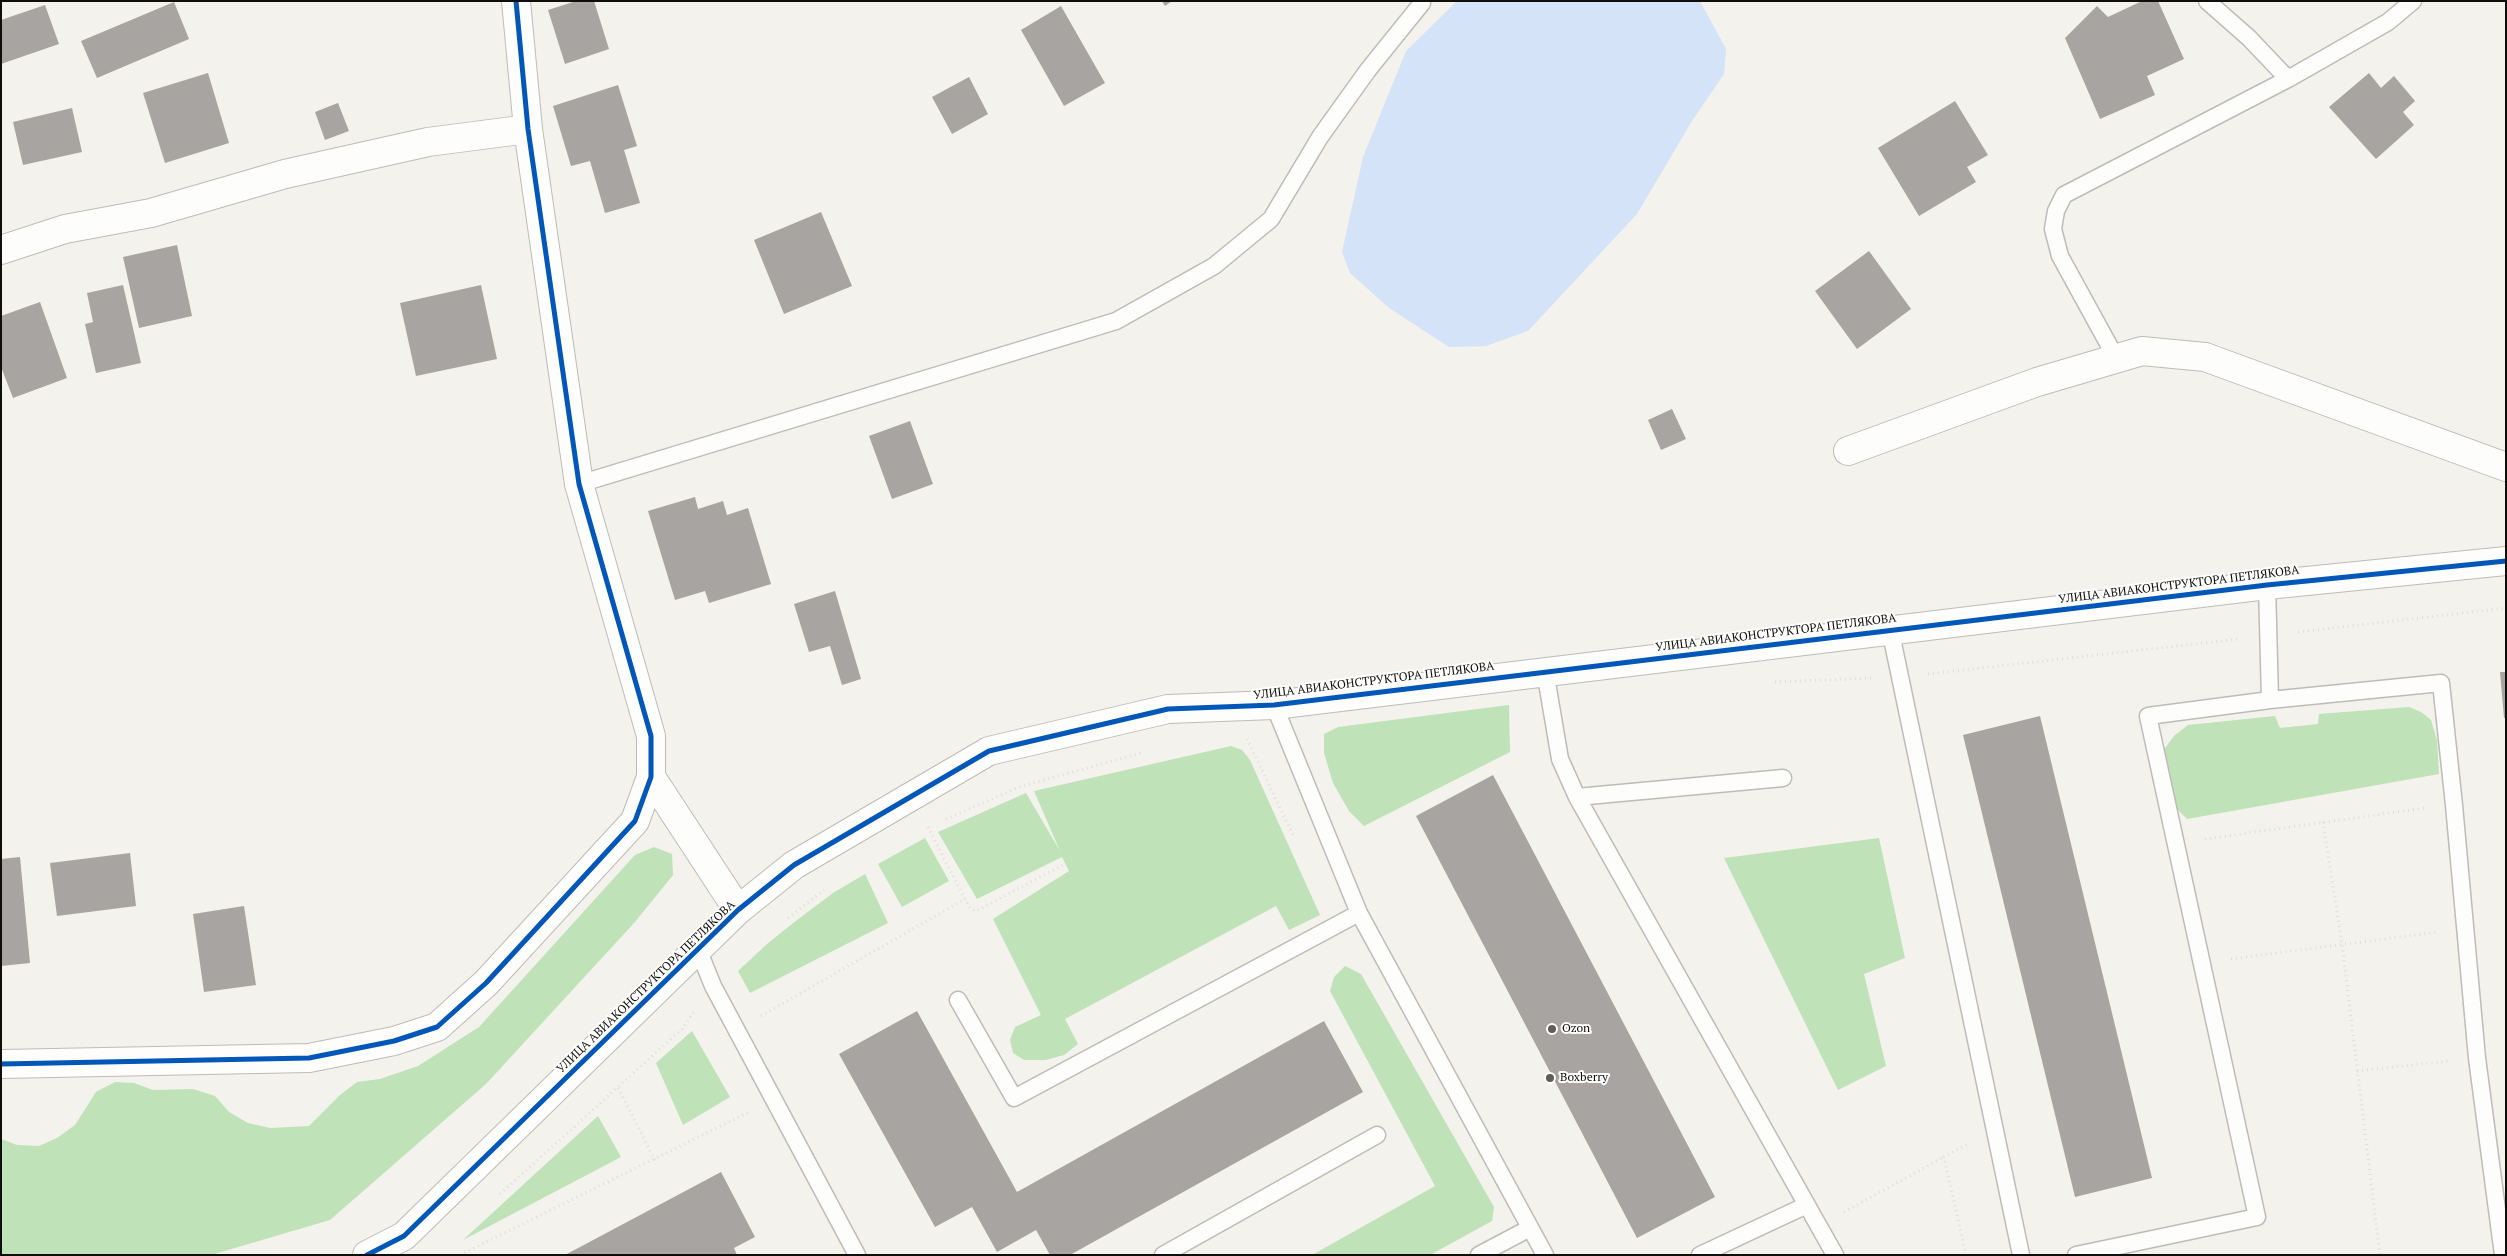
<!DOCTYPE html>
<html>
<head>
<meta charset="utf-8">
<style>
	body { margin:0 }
	#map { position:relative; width:2507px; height:1256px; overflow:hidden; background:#f4f2ec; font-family:"PT Serif",serif }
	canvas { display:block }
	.frame { position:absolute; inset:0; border:2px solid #0f0e0a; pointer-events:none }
</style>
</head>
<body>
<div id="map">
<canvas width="2507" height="1256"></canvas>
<div class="frame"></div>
</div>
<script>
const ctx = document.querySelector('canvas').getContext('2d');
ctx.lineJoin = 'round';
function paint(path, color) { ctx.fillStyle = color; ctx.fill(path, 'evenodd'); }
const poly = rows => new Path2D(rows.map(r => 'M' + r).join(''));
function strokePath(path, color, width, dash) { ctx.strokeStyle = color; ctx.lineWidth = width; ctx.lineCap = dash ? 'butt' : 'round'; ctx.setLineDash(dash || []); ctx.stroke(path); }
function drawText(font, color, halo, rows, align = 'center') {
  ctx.font = font + ' "PT Serif",serif'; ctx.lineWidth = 4; ctx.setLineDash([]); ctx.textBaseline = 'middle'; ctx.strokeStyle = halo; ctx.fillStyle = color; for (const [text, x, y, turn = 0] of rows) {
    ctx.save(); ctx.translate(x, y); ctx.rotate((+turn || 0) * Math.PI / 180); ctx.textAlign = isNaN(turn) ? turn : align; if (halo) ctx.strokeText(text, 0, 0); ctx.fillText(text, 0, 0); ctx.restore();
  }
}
const green = poly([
	[1509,705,1510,752,1364,826,1349,811,1333,783,1324,753,1324,734,1338,727],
	[2409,707,2421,712,2431,720,2437,740,2439,774,2187,819,2176,808,2162,752,2174,736,2188,725,2275,716,2280,728,2318,724,2319,714],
	[1231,746,1242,750,1250,760,1320,915,1289,930,1276,906,1065,1019,1078,1044,1064,1055,1046,1060,1024,1060,1013,1053,1010,1040,1015,1027,1041,1015,993,919,1069,871,1062,857,977,899,938,832,1026,793,1060,851,1034,791],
	[925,838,949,881,902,907,878,864],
	[1879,838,1905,958,1864,974,1886,1066,1838,1090,1724,858],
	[654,847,672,854,673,875,635,922,486,1084,330,1220,211,1255,1,1255,1,1139,17,1145,39,1146,57,1138,75,1125,96,1092,115,1082,134,1083,153,1090,193,1089,215,1096,229,1112,248,1123,270,1128,309,1126,340,1095,357,1082,380,1079,418,1066,479,1027,635,855],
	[865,874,888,923,750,993,738,971,767,944,797,920,833,893],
	[1345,966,1361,974,1494,1207,1492,1221,1430,1255,1312,1255,1435,1186,1330,991,1334,977],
	[692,1031,730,1097,683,1125,656,1063],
	[598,1116,621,1157,463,1240]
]);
const water = poly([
	[1457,1,1700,1,1726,49,1724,74,1692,121,1637,214,1528,331,1486,346,1449,347,1389,308,1350,273,1342,252,1363,157,1406,51]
]);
const building = poly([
	[576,1,594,1,609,49,565,64,548,10],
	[1162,1,1172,1,1165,6],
	[2142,1,2158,1,2184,59,2147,76,2155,95,2100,119,2065,38,2097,6,2108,17],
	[174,2,189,39,97,78,81,41],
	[45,5,59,44,1,64,1,20],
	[1061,6,1105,83,1064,106,1021,30],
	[208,73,229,143,165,163,143,93],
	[2369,73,2381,88,2394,76,2415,101,2403,112,2414,125,2376,159,2329,107],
	[969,77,988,114,952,134,932,97],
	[618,85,637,146,624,150,640,203,605,213,590,161,571,166,553,106],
	[1955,101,1988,155,1967,167,1976,182,1919,216,1878,148],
	[338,103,349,131,325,140,315,112],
	[72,108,82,152,23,165,13,122],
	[821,212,852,286,784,314,754,240],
	[177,245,192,316,139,328,123,257],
	[1869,251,1911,309,1857,349,1815,291],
	[123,285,141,363,96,373,85,324,93,322,87,293],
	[481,285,497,359,416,376,400,303],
	[40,302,67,378,13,398,1,367,1,316],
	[1672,409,1686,439,1661,450,1648,420],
	[910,421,933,484,892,499,869,436],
	[695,497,698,509,723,501,727,515,748,508,771,584,709,603,705,591,675,600,648,511],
	[835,591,861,679,842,685,830,646,809,652,794,604],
	[2500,672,2506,672,2506,718,2504,718],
	[2040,716,2152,1178,2075,1197,1963,735],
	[1493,775,1715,1197,1637,1238,1416,816],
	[130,853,136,906,57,916,50,863],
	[20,857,30,963,1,966,1,859],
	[244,906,256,985,204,992,193,914],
	[917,1011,1017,1192,1324,1021,1363,1092,1070,1255,1050,1255,1036,1230,997,1252,972,1207,935,1227,839,1054],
	[721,1172,755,1237,734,1248,737,1255,565,1255]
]);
const path = poly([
	[2298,632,2506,608],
	[1928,674,2239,639],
	[1775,682,1872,678],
	[1247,739,1294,837],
	[946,819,1019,787,1141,753],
	[2323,822,2342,944,2380,1255],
	[928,827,965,899,970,908,976,911,1065,864],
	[2205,839,2426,808],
	[788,918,824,890],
	[2231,959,2438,932],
	[761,1016,965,899],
	[2357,1071,2448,1061],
	[618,1088,655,1160],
	[500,1194,682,1029,694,1012],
	[1844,1212,1944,1157],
	[460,1255,749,1112],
	[1966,1255,1944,1157,1968,1144]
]);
const lane = poly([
	[2207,1,2249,38,2288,79],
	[2116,358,2060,256,2053,229,2056,211,2064,195,2288,79,2388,22,2413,1],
	[579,484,1116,321,1214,266,1271,219,1320,137,1368,70,1422,3],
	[2267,585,2270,700,2441,683,2454,805,2477,1058,2503,1255],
	[1890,629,2021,1255],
	[1545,671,1560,759,1577,797,1835,1255],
	[1274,705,1359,913,1545,1255],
	[1577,797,1783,778],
	[698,949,713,986,857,1255],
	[958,1000,1014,1098,1359,913],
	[1163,1255,1377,1135],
	[1479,1255,1530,1228],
	[1700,1255,1807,1205],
	[2076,1255,2257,1217,2148,716,2270,700]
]);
const street = poly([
	[1,250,65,229,151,213,285,174,428,142,528,129],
	[1848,451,2037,382,2142,351,2205,357,2506,467],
	[651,777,738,910],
	[1,1064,309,1058,394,1041,437,1027,486,983,635,821,651,777,651,736,579,484,528,129,516,1],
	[367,1255,404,1236,738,910,794,865,989,751,1168,709,1274,705,2267,585,2506,561]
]);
const cycleway = poly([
	[1,1064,309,1058,394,1041,437,1027,486,983,635,821,651,777,651,736,579,484,528,129,516,1],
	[367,1255,404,1236,738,910,794,865,989,751,1168,709,1274,705,2267,585,2506,561]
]);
const markers = [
	[1552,1029,5,"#5f5e59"],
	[1550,1078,5,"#5f5e59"]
];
const streetNames = [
	["УЛИЦА АВИАКОНСТРУКТОРА ПЕТЛЯКОВА",2179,585,-7],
	["УЛИЦА АВИАКОНСТРУКТОРА ПЕТЛЯКОВА",1776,633,-7],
	["УЛИЦА АВИАКОНСТРУКТОРА ПЕТЛЯКОВА",1374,681,-7],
	["УЛИЦА АВИАКОНСТРУКТОРА ПЕТЛЯКОВА",646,987,-44]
];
const poiNames = [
	["Ozon",1562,1029],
	["Boxberry",1560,1078]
];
paint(green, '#bfe2b8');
paint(water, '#d4e3f7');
paint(building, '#a8a4a2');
strokePath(lane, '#bdbcb7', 19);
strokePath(street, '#bdbcb7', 30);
strokePath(path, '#dfdedc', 3, [1, 4]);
strokePath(lane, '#fdfdfc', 16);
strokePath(street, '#fdfdfc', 28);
strokePath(cycleway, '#0057b8', 5);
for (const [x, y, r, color] of markers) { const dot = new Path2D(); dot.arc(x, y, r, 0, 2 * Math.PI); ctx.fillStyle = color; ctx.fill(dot); strokePath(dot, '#fff', 2); }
drawText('12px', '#0f0e0a', '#fff', streetNames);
drawText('12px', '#0f0e0a', '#fff', poiNames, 'left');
</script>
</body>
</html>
